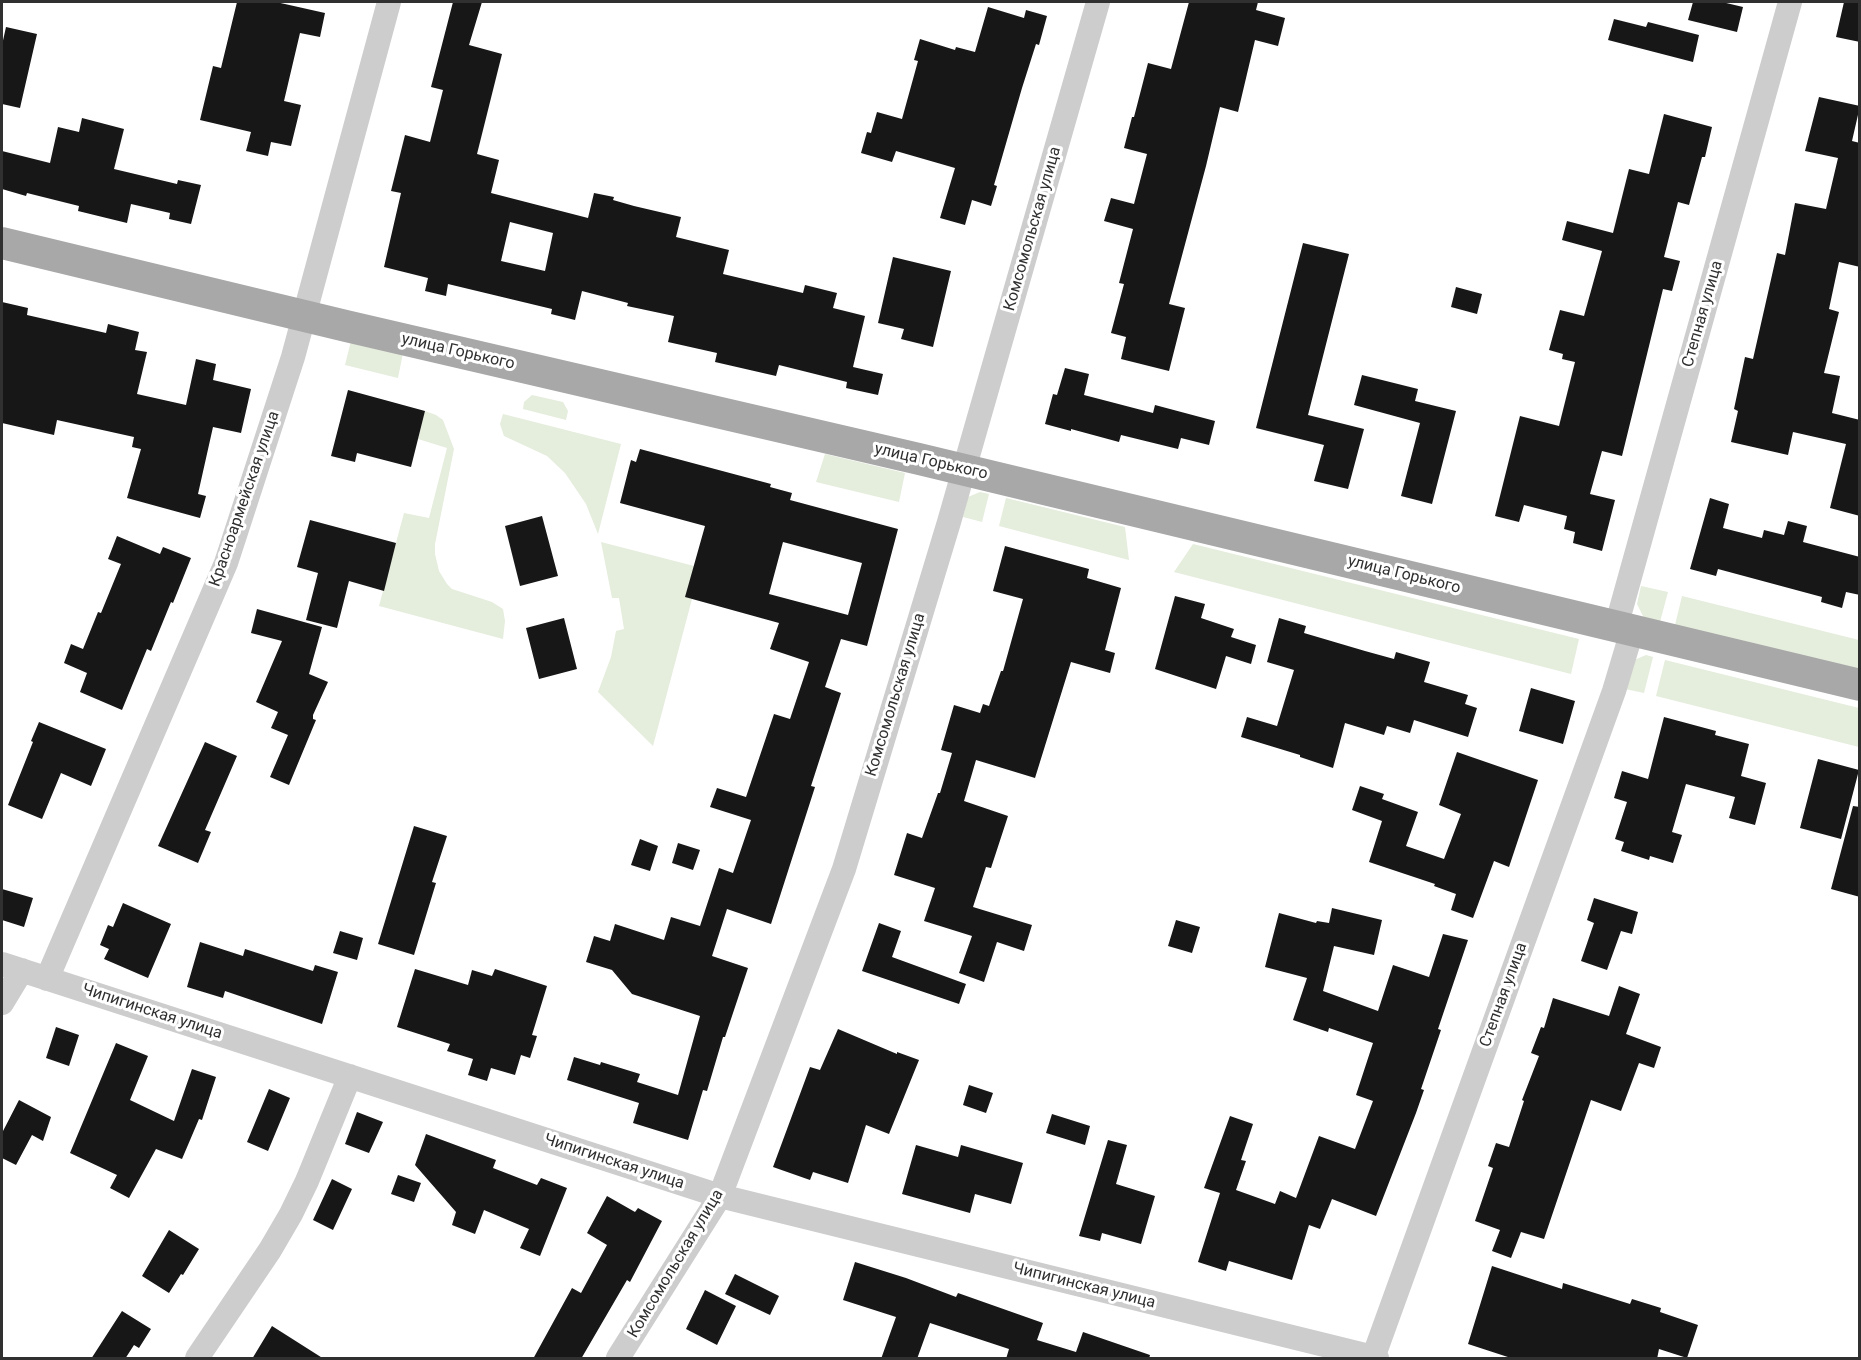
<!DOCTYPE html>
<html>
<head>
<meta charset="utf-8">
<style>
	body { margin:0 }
	#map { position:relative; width:1861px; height:1360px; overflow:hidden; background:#fff; font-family:Roboto,sans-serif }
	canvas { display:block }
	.frame { position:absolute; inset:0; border:3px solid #303030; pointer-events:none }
</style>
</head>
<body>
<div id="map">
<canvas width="1861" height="1360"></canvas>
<div class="frame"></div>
</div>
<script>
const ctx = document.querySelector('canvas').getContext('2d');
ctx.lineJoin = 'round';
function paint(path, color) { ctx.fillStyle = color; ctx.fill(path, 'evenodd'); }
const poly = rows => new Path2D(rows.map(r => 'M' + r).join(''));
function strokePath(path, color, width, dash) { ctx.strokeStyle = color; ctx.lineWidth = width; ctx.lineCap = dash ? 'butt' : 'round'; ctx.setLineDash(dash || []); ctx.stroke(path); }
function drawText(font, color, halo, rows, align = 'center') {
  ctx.font = font + ' Roboto,sans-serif'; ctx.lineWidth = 6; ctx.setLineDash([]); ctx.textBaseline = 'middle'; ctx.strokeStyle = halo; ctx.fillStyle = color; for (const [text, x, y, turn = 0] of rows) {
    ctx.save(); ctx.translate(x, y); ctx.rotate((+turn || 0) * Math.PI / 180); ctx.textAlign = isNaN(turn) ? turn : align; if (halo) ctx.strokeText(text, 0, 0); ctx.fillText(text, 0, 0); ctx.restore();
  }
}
const green = poly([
	[351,341,403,353,398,378,345,365],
	[532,395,563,402,568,411,566,420,523,409,524,402],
	[425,411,436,415,443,420,454,449,435,544,435,554,439,571,447,584,452,589,492,602,503,609,505,621,503,639,379,606,404,513,429,518,447,448,418,439],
	[503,414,621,444,598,534,586,504,565,473,547,456,504,436,500,424],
	[825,454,905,473,899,502,816,482],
	[980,492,989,494,982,522,963,517,968,497],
	[1006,498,1125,527,1129,560,999,526],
	[601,542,694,566,686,597,692,599,653,746,598,692,611,657,616,631,624,629,619,598,612,598],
	[1193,544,1579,639,1571,674,1174,572],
	[1641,586,1668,592,1660,622,1644,618,1637,604],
	[1682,596,1859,640,1860,669,1675,625],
	[1646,655,1653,657,1644,693,1625,689,1632,661],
	[1665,660,1859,708,1859,747,1656,696]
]);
const building = poly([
	[237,2,276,2,325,13,320,37,300,33,284,101,301,105,291,146,271,142,268,156,246,151,251,132,200,120,213,66,221,68],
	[453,2,482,2,469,45,502,54,477,154,499,160,491,193,588,218,594,193,614,197,613,200,634,206,681,217,676,237,729,250,723,274,803,293,805,285,837,293,833,308,865,316,853,367,883,374,878,395,846,388,847,382,779,365,776,376,715,362,717,353,668,342,674,316,627,306,628,303,582,291,575,320,551,314,552,309,448,284,446,296,425,291,428,278,384,267,401,193,391,191,405,135,430,142,443,90,431,87],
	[510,222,553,233,545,271,501,261],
	[1189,2,1258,2,1256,10,1285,18,1278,46,1255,40,1238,112,1220,107,1206,166,1169,304,1185,308,1169,371,1121,359,1126,337,1111,333,1124,284,1119,283,1133,229,1104,221,1111,198,1134,204,1147,154,1124,148,1132,117,1134,117,1148,63,1171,69],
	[1693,2,1722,2,1743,7,1737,32,1688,20],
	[1844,2,1860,2,1860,42,1836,37],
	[988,7,1024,18,1026,10,1047,16,1039,45,1036,44,1022,88,994,185,997,186,991,206,972,200,965,225,940,218,955,168,896,151,892,162,861,153,867,132,871,133,877,112,902,119,918,61,914,60,920,39,955,50,956,47,975,52],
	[1614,19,1646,27,1648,22,1699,35,1693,62,1608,40],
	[6,27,37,34,20,108,2,104,2,45],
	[1819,97,1860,106,1852,141,1860,143,1860,267,1839,262,1829,309,1839,312,1824,373,1840,376,1832,413,1860,420,1860,516,1830,508,1846,444,1793,432,1788,455,1731,442,1738,411,1734,409,1745,357,1753,359,1777,253,1785,255,1795,203,1826,209,1838,158,1805,151],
	[1664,114,1712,127,1705,157,1702,157,1689,205,1678,202,1664,257,1680,261,1672,291,1663,289,1622,456,1602,451,1590,494,1615,500,1602,551,1573,543,1575,532,1564,529,1567,516,1524,505,1519,522,1495,516,1520,416,1559,426,1575,362,1562,359,1563,354,1549,350,1560,310,1584,316,1602,251,1562,240,1567,221,1613,233,1629,169,1649,174],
	[82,118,124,129,114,169,177,184,178,180,201,185,191,224,169,219,170,213,131,204,127,223,78,211,79,206,27,193,26,196,2,189,2,151,50,163,58,127,79,132],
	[1303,243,1349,254,1308,415,1364,429,1348,489,1314,481,1324,445,1256,428],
	[893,257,951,271,933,347,901,339,904,329,878,323],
	[1456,287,1482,294,1477,314,1451,307],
	[2,302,28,308,27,315,106,333,108,324,139,332,135,350,147,352,137,394,186,405,196,359,216,364,213,380,251,389,241,433,213,427,198,494,206,496,200,518,127,498,141,449,132,447,134,437,57,420,54,435,2,423],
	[1065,368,1089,374,1084,395,1153,413,1155,405,1215,421,1209,445,1181,438,1178,449,1121,435,1119,442,1071,429,1071,431,1045,424,1053,394,1057,395],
	[1362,375,1418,389,1415,401,1456,411,1432,504,1401,496,1420,423,1354,405],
	[348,390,425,411,411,467,357,453,355,462,331,456],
	[640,449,771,484,770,487,792,493,790,500,898,529,867,646,841,639,825,687,841,693,811,786,815,787,771,924,727,909,712,956,748,968,725,1037,723,1037,707,1091,703,1090,688,1140,633,1123,639,1103,567,1080,574,1057,600,1065,601,1062,640,1074,637,1082,678,1095,700,1016,632,994,612,970,586,962,594,936,610,941,615,924,664,940,671,917,700,926,719,868,733,873,751,820,710,807,717,788,746,797,774,714,790,719,809,662,770,649,779,623,685,597,705,526,620,503,631,460,636,462],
	[783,542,862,563,848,615,769,594],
	[1710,498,1729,504,1723,528,1762,538,1764,530,1784,535,1788,521,1807,526,1803,542,1860,557,1860,595,1846,592,1842,608,1821,602,1822,597,1718,569,1716,576,1690,569],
	[542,516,558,576,520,586,505,526],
	[310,520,396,543,384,591,349,581,337,628,306,620,318,573,297,567],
	[117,536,160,554,163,547,191,558,173,603,171,602,151,651,147,649,122,710,80,692,87,673,64,663,71,644,83,649,98,612,101,613,121,564,108,559],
	[1005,546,1089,569,1087,578,1121,588,1105,650,1115,653,1110,673,1071,662,1035,778,976,760,964,801,1008,816,991,868,986,867,973,907,1032,925,1024,951,997,942,984,982,959,973,972,936,924,921,935,888,894,875,907,833,922,838,938,793,940,793,952,753,941,750,954,705,980,713,983,704,989,706,1001,671,1003,671,1023,599,993,591],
	[1175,596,1205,604,1201,618,1234,629,1231,637,1256,645,1251,664,1226,656,1216,689,1155,669],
	[257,609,322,627,309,674,328,682,313,715,313,719,316,720,289,785,270,777,288,735,271,728,278,712,256,702,282,641,251,633],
	[564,618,577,669,539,679,526,628],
	[1279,618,1306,626,1304,633,1365,651,1394,659,1396,652,1430,662,1424,682,1468,695,1465,704,1477,708,1468,737,1414,720,1410,733,1387,726,1384,735,1345,723,1333,768,1300,757,1300,755,1241,737,1247,717,1277,726,1294,670,1267,662],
	[1531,688,1575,701,1563,744,1519,731],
	[1664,717,1716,731,1715,735,1749,744,1741,776,1766,783,1755,825,1729,818,1735,797,1686,784,1672,832,1682,835,1673,863,1650,856,1649,860,1621,851,1624,842,1615,839,1627,802,1614,798,1622,771,1648,779],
	[39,722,106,749,91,786,61,773,42,819,8,805,33,742,31,741],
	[205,742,237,756,205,830,211,832,198,863,158,846],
	[1457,752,1538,780,1509,867,1494,861,1473,918,1451,910,1456,894,1434,886,1435,884,1369,862,1382,821,1352,810,1360,786,1384,794,1382,799,1418,812,1406,846,1444,859,1461,814,1439,805],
	[1818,759,1859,770,1841,839,1800,828],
	[1853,806,1860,807,1860,897,1831,889],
	[414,826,447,836,432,882,436,883,414,955,378,944],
	[640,839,658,846,650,871,631,865],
	[678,843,700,850,693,870,672,863],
	[2,889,33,898,24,927,2,920],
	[1594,898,1638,912,1632,934,1621,931,1607,970,1581,961,1594,923,1587,920],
	[123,903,171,924,148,978,104,959,109,949,100,945,108,925,113,927],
	[1332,908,1382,920,1374,955,1334,946,1323,991,1378,1011,1393,965,1429,977,1443,934,1468,940,1438,1029,1441,1030,1421,1089,1424,1090,1416,1113,1376,1216,1332,1199,1320,1229,1309,1225,1292,1280,1229,1261,1226,1271,1198,1262,1220,1193,1204,1188,1230,1116,1253,1124,1241,1160,1246,1161,1236,1190,1275,1204,1280,1191,1296,1198,1319,1136,1355,1149,1373,1101,1356,1095,1373,1043,1329,1028,1328,1032,1293,1020,1307,978,1265,967,1279,913,1316,923,1317,921,1329,923],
	[1176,920,1200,927,1192,953,1168,946],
	[879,923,901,931,892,957,966,984,959,1004,862,971],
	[340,931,363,938,357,960,333,953],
	[200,942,243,956,245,949,313,971,315,965,338,972,322,1024,225,991,223,998,187,987],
	[415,969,468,985,472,970,492,976,495,969,547,986,532,1035,537,1036,530,1058,521,1055,515,1075,491,1068,487,1081,468,1075,473,1059,447,1051,450,1044,397,1027],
	[1619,986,1640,994,1626,1034,1661,1047,1654,1068,1639,1063,1621,1111,1591,1100,1544,1239,1521,1232,1511,1258,1492,1251,1500,1230,1475,1221,1493,1168,1488,1166,1496,1143,1509,1147,1524,1101,1522,1100,1539,1056,1531,1053,1541,1027,1544,1028,1553,998,1609,1016],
	[56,1027,79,1035,69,1066,46,1058],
	[838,1029,897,1054,897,1052,919,1060,889,1134,866,1125,848,1183,813,1172,810,1180,773,1167,810,1067,820,1070],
	[116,1043,148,1056,130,1100,174,1121,192,1069,216,1077,202,1120,199,1119,182,1159,156,1149,129,1198,110,1188,117,1175,70,1153],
	[969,1085,993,1093,986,1113,963,1105],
	[269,1089,290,1098,268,1151,247,1142],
	[19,1100,51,1117,43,1141,32,1135,16,1165,2,1158,2,1133],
	[357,1112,383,1122,369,1153,345,1144],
	[1052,1114,1090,1126,1085,1145,1046,1133],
	[426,1134,496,1160,493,1168,537,1185,541,1178,567,1188,540,1256,520,1248,529,1229,484,1210,475,1234,452,1225,456,1212,415,1165],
	[1108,1140,1127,1145,1116,1184,1155,1196,1141,1244,1102,1233,1100,1241,1079,1236],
	[916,1145,958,1157,961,1145,1023,1163,1011,1204,975,1194,970,1213,902,1194],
	[398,1175,421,1183,414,1202,391,1194],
	[332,1179,352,1189,333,1230,313,1220],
	[607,1196,635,1212,638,1208,662,1221,630,1282,627,1280,581,1359,533,1359,572,1288,581,1293,607,1245,587,1233],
	[169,1230,199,1249,183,1275,181,1274,169,1293,142,1276],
	[855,1262,906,1278,956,1297,958,1293,1043,1323,1037,1340,1076,1352,1083,1332,1150,1355,1149,1359,1006,1359,1009,1349,930,1323,917,1359,881,1359,896,1317,843,1300],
	[1492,1266,1562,1289,1563,1283,1630,1304,1632,1299,1661,1308,1660,1312,1698,1325,1687,1358,1659,1349,1657,1359,1514,1359,1468,1344],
	[735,1274,779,1296,770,1315,725,1294],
	[705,1290,736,1306,717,1345,686,1329],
	[122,1311,151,1329,139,1348,134,1345,125,1359,91,1359],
	[272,1326,324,1359,252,1359]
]);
const minor = poly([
	[1616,627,1790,2],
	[2,964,720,1196,1377,1358],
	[47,979,226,563,293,357,389,2],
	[2,1003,22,970],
	[197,1358,270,1250,291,1214,307,1181,350,1076],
	[618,1358,720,1196,844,869,949,522,1098,2],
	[1373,1358,1614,691,1632,631]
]);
const major = poly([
	[2,243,346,326,919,459,1860,685]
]);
const streetNames = [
	["Комсомольская улица",1033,229,-74],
	["Степная улица",1703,314,-74],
	["улица Горького",458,352,13],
	["улица Горького",931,462,13],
	["Красноармейская улица",245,499,-71],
	["улица Горького",1404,575,14],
	["Комсомольская улица",896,695,-73],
	["Степная улица",1504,995,-70],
	["Чипигинская улица",152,1012,18],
	["Чипигинская улица",614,1162,18],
	["Комсомольская улица",676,1264,-59],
	["Чипигинская улица",1084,1286,14]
];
paint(green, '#e5eddd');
paint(building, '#171717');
strokePath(minor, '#cdcdcd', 24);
strokePath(major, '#a8a8a8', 32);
drawText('16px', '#303030', '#fff', streetNames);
</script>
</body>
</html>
